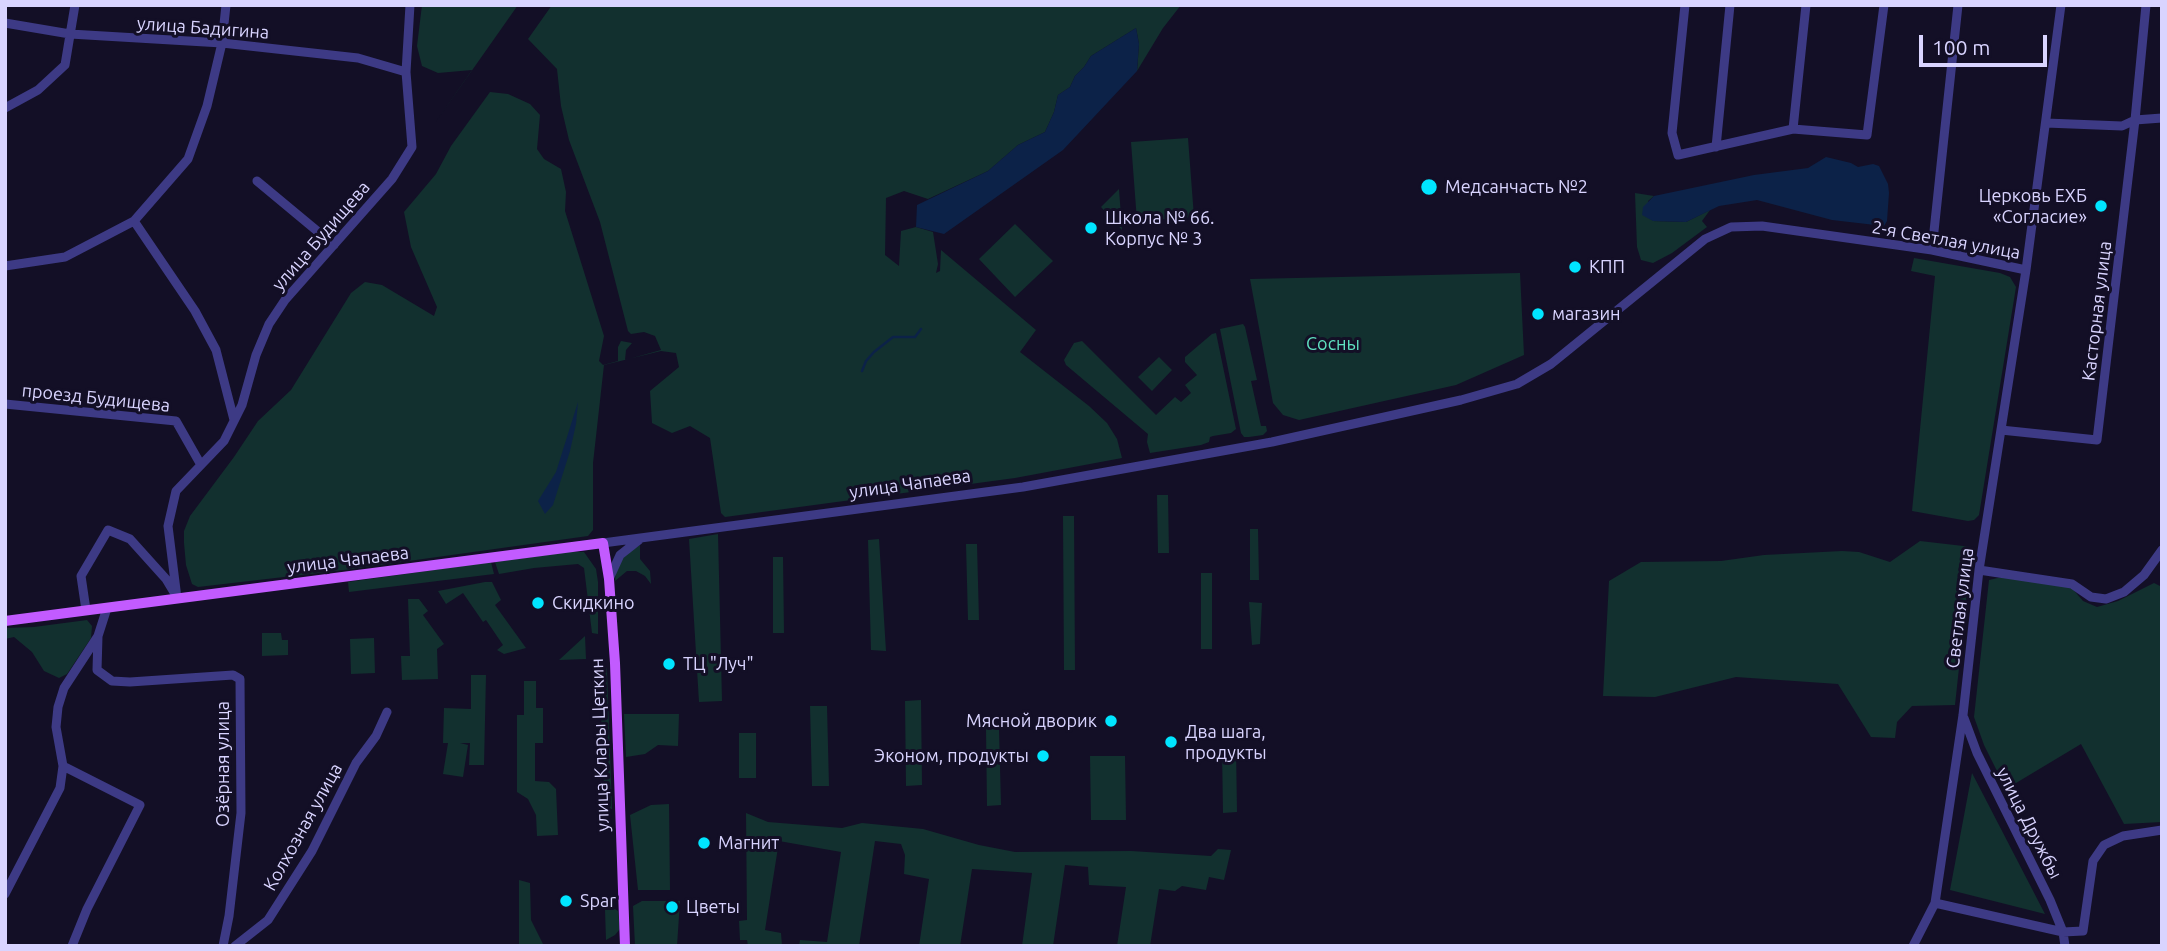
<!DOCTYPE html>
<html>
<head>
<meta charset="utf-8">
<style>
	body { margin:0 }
	#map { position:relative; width:2167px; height:951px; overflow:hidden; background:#130f26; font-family:Ubuntu,sans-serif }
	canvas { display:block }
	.frame { position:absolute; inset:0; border:7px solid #d9d4ff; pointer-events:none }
	.scale { position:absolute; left:1919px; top:35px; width:128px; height:32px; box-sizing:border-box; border:4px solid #d9d4ff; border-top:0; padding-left:9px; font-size:21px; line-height:24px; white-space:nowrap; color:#d9d4ff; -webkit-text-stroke:5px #130f26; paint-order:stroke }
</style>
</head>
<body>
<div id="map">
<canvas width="2167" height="951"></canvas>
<div class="frame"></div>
<div class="scale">100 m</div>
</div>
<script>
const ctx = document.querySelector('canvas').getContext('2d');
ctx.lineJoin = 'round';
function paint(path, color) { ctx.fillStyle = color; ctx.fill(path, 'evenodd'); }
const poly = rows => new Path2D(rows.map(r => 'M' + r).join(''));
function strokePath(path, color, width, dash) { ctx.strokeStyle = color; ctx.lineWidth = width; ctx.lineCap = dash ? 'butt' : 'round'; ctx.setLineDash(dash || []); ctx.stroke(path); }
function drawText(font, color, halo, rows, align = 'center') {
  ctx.font = font + ' Ubuntu,sans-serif'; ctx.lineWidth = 6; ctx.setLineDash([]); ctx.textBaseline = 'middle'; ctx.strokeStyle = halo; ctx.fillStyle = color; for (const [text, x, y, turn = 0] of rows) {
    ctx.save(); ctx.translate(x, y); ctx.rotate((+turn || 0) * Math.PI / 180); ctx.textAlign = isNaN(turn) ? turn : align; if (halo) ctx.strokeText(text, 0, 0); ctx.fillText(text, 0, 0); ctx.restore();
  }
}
const green = poly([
	[422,5,518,5,435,123,451,146,490,92,508,94,530,104,540,115,537,149,544,159,561,169,566,192,565,211,604,336,599,361,603,365,618,361,618,347,621,341,632,343,626,350,625,360,661,350,655,336,644,332,631,334,628,331,600,222,569,140,561,106,557,69,528,39,552,5,1181,5,1163,28,1137,71,1139,44,1136,28,1091,56,1084,67,1075,76,1070,87,1058,95,1054,112,1045,132,1018,145,988,171,928,199,904,191,886,198,885,255,899,266,901,231,916,227,933,232,938,264,936,273,940,271,941,250,1036,330,1020,352,1089,406,1107,423,1117,439,1122,458,1015,478,725,517,721,513,710,438,690,426,672,433,652,423,650,391,679,367,676,353,661,351,604,365,593,463,593,530,588,536,344,570,198,587,192,584,186,565,184,543,184,531,190,516,234,457,258,421,291,390,351,293,365,282,382,285,434,316,437,307,411,247,404,212,436,174,451,146,435,123,472,70,438,73,422,66,417,46],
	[1188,138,1194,217,1137,221,1131,142],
	[1119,189,1122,230,1101,207],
	[1635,193,1654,196,1648,201,1653,221,1686,222,1710,210,1702,221,1707,227,1672,253,1653,263,1641,260,1637,247],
	[1015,224,1053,261,1015,297,979,259],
	[1914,258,2000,273,2010,277,2016,287,1979,515,1974,520,1968,521,1912,511,1935,276,1911,271],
	[1520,273,1524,355,1456,385,1299,420,1283,415,1273,403,1250,279],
	[1243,324,1245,327,1257,380,1251,381,1261,426,1266,426,1267,431,1263,435,1249,437,1244,437,1241,433,1220,329],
	[1216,333,1236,429,1231,433,1213,436,1210,437,1209,442,1201,445,1150,453,1147,442,1148,434,1066,365,1064,360,1074,343,1082,341,1156,415,1175,397,1181,402,1191,393,1185,385,1197,375,1185,362,1185,357,1212,334],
	[1159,357,1172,370,1152,391,1138,377],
	[1157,495,1168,495,1169,553,1158,553],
	[1063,516,1074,516,1075,670,1064,670],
	[1250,529,1258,529,1259,580,1250,580],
	[718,534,722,701,699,702,689,539],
	[879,539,886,651,871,650,868,540],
	[1920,541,1972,547,1955,705,1912,706,1897,722,1895,738,1871,737,1838,684,1736,677,1655,697,1603,696,1609,581,1641,562,1721,561,1764,555,1842,551,1859,552,1890,562],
	[966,544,977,544,979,620,968,620],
	[640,545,640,559,650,571,651,584,645,576,636,571,627,571,615,581,616,569,622,556],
	[568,552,584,552,596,569,598,582,598,634,592,633,584,568,578,564,534,568,499,574,495,562],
	[773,557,783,557,784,633,773,633],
	[491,562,494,574,349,592,348,582],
	[1201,573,1212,573,1212,649,1201,649],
	[2002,577,2071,587,2083,601,2097,607,2118,601,2154,583,2162,587,2162,822,2124,824,2081,744,2006,789,1984,745,1974,717,1989,580],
	[485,582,492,582,501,600,495,605,526,648,504,654,497,650,503,645,486,620,483,622,463,593,446,604,438,591],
	[408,599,419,599,428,611,423,615,444,644,437,649,438,679,402,680,401,656,410,656],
	[1249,602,1262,603,1260,644,1252,645],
	[87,620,92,626,91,638,67,674,59,678,44,671,32,652,14,637,5,639,5,628,34,627],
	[281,633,282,640,288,640,288,655,262,656,262,633],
	[585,636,586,659,559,660],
	[374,638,375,673,351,674,350,639],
	[599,666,606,667,607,670,612,809,605,810],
	[471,675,486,675,484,765,469,765,470,743,460,743,468,745,463,777,443,774,448,743,443,743,444,708,471,709],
	[524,681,536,681,536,708,543,708,543,743,535,743,535,781,549,782,556,789,558,835,537,836,536,815,528,799,517,792,517,715,524,715],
	[921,700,922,785,906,786,905,701],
	[810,706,827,706,829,786,812,786],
	[624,714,679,714,678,746,658,745,645,754,626,757],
	[986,729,999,729,1001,805,987,806],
	[739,733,756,733,756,778,739,778],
	[1222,748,1236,748,1237,812,1223,813],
	[1090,756,1125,756,1126,820,1091,820],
	[1972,773,2045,914,1950,890],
	[669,804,670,890,638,890,630,815,651,805],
	[746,813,768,822,842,828,862,823,923,829,979,845,1015,852,1131,851,1211,856,1218,849,1231,850,1224,880,1209,877,1206,890,1182,886,1175,891,1159,889,1150,946,1117,946,1126,887,1089,885,1088,867,1065,865,1053,946,1022,946,1032,873,972,869,960,946,919,946,929,879,904,874,905,855,901,844,875,841,859,946,799,946,800,940,827,942,841,852,779,841,765,930,781,933,782,946,748,946,747,940,740,940,739,921,747,920],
	[519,880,530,883,531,920,544,946,519,946],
	[642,901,680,901,677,946,635,946,633,906],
	[615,909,618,911,620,929,615,935,606,940,605,910]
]);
const water = poly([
	[1136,28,1139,44,1137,71,1063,150,944,234,916,227,917,205,988,171,1018,145,1045,132,1054,112,1058,95,1070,87,1075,76,1084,67,1091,56],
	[1826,157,1851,163,1858,167,1873,164,1879,166,1888,184,1889,193,1887,221,1884,226,1832,220,1757,200,1719,206,1686,222,1653,221,1642,215,1643,207,1654,196,1754,175,1808,168],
	[578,402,576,424,570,451,553,505,545,514,538,501,556,472]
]);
const stream = poly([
	[862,371,866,361,874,352,893,337,915,337,921,329]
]);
const minor = poly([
	[1685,5,1672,133,1678,155,1793,129,1867,135,1884,5],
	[5,23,70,34,222,43,358,58,406,72],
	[5,108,38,90,65,65,75,5],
	[2046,123,2122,126,2135,120,2162,118],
	[1793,129,1806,5],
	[1716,147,1730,5],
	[257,181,334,245],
	[134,221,195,311,216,350,234,420],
	[1932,250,1958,5],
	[5,266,65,257,134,221,188,159,207,106,222,43,226,5],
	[5,404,176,421,201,465],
	[2001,430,2097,440,2135,120,2146,5],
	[603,543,1023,487,1272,442,1461,400,1517,384,1551,364,1705,239,1731,227,1762,226,1932,250,2026,270],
	[1979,570,2072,584,2091,597,2106,599,2124,592,2144,575,2162,550],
	[609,579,620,555,639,540],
	[177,598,168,526,176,491,224,441,242,405,256,355,269,324,285,300,392,179,412,147,406,72,410,5],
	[86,610,81,576,108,530,130,539,166,579,175,594],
	[98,636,97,670,112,681,130,682,233,675,240,679,241,813,229,916,223,946],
	[1964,718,1977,753,2050,900,2063,932,2065,946],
	[63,766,140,805,87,909,72,946],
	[5,894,60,788,63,766,56,727,58,707,64,688,98,636,107,608],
	[1935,903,2063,932,2083,931,2093,861,2104,845,2123,836,2162,830],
	[235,946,268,920,312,851,356,763,376,736,387,712],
	[1913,946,1935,903,1963,715,1979,570,2026,270,2061,5]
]);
const major = poly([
	[5,621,603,543,609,579,615,663,625,946]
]);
const markers = [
	[1429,187,9,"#00e5ff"],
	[2101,206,7,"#00e5ff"],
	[1091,228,7,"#00e5ff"],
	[1575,267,7,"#00e5ff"],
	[1538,314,7,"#00e5ff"],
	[538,603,7,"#00e5ff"],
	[669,664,7,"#00e5ff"],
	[1111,721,7,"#00e5ff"],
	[1171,742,7,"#00e5ff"],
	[1043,756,7,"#00e5ff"],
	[704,843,7,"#00e5ff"],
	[566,901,7,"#00e5ff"],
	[672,907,7,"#00e5ff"]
];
const streetNames = [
	["улица Бадигина",203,28,4],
	["улица Будищева",321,236,-49],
	["2-я Светлая улица",1946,240,10],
	["Касторная улица",2097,311,-83],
	["проезд Будищева",96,398,6],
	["улица Чапаева",910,484,-8],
	["улица Чапаева",348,560,-7],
	["Светлая улица",1960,608,-83],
	["улица Клары Цеткин",600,745,-92],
	["Озёрная улица",223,764,-90],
	["улица Дружбы",2029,823,63],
	["Колхозная улица",303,827,-61]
];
const poiNames = [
	["Медсанчасть №2",1445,187],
	["Церковь ЕХБ",2087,196,"right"],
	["«Согласие»",2087,217,"right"],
	["Школа № 66.",1105,218],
	["Корпус № 3",1105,239],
	["КПП",1589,267],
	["магазин",1552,314],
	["Скидкино",552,603],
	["ТЦ \"Луч\"",683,664],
	["Мясной дворик",1097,721,"right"],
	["Два шага,",1185,732],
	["продукты",1185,753],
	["Эконом, продукты",1029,756,"right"],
	["Магнит",718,843],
	["Spar",580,901],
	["Цветы",686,907]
];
const parkNames = [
	["Сосны",1333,344]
];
paint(green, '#12302f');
paint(water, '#0c2248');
strokePath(stream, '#0c2248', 2.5);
strokePath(minor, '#3d3a85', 9);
strokePath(major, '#c25bff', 10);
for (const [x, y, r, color] of markers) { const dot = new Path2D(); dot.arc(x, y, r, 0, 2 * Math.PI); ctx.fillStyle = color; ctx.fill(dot); strokePath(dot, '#130f26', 2.5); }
drawText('18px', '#d9d4ff', '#130f26', streetNames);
drawText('18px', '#d9d4ff', '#130f26', poiNames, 'left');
drawText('18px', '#5fe0c0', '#130f26', parkNames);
</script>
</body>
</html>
